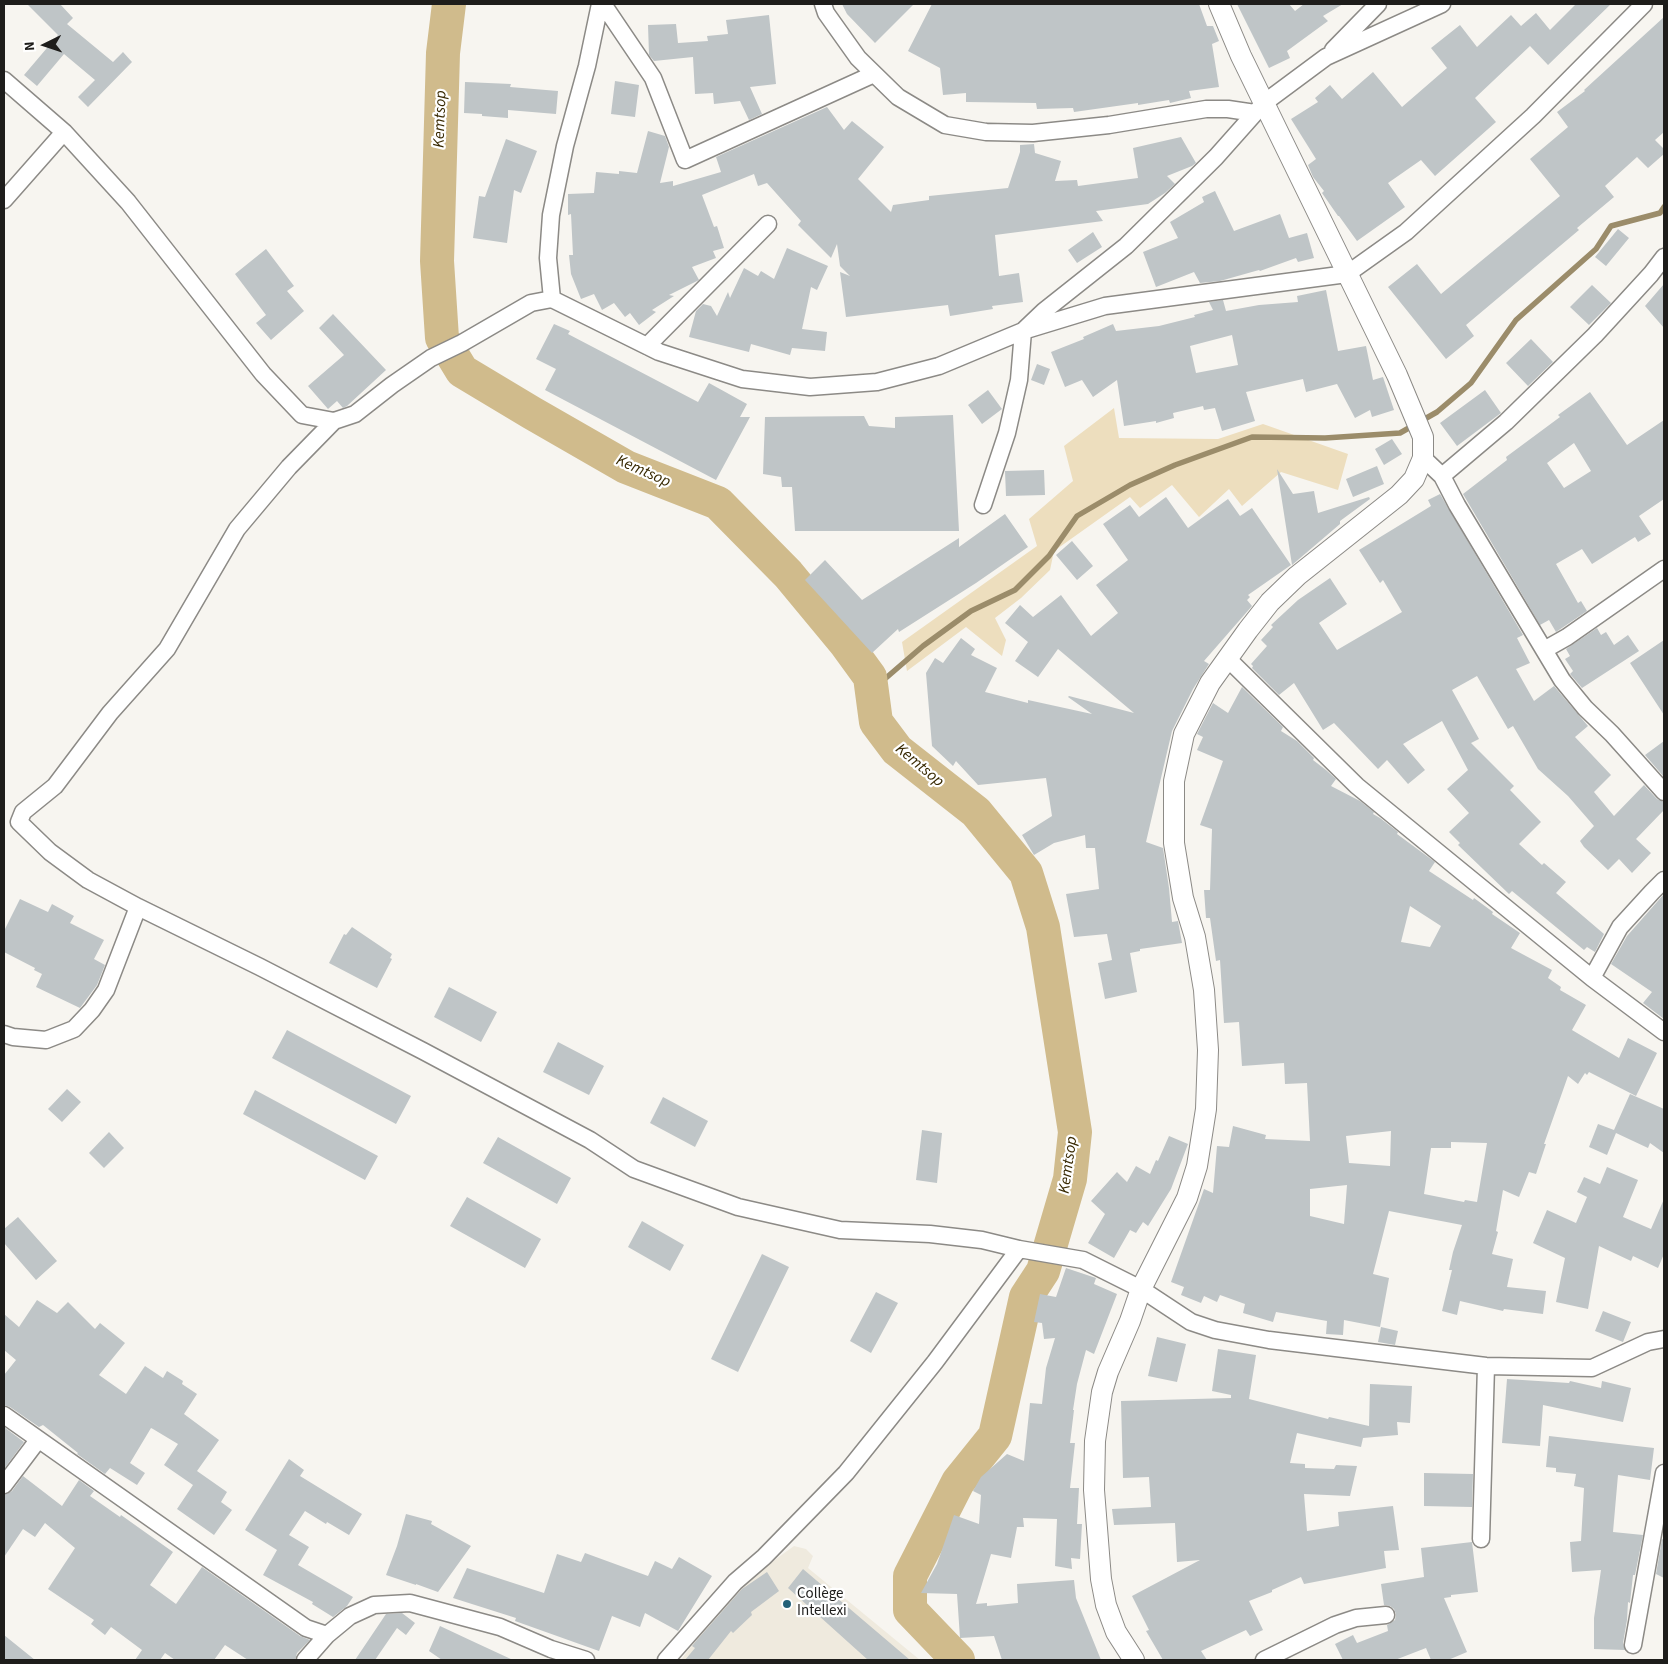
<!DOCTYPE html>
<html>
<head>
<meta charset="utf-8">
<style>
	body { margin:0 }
	#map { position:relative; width:1668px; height:1664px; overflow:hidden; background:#f7f5f0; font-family:"Source Sans 3",sans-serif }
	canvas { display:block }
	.frame { position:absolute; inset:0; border:5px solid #1e1d1b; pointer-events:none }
	.north { position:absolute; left:20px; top:20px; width:50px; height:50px; -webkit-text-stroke:4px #fff; paint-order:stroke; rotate:266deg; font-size:14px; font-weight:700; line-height:20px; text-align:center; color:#1e1d1b }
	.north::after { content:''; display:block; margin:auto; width:18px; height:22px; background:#1e1d1b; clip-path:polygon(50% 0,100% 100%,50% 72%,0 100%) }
</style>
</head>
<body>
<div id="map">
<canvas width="1668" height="1664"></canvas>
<div class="frame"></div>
<div class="north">N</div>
</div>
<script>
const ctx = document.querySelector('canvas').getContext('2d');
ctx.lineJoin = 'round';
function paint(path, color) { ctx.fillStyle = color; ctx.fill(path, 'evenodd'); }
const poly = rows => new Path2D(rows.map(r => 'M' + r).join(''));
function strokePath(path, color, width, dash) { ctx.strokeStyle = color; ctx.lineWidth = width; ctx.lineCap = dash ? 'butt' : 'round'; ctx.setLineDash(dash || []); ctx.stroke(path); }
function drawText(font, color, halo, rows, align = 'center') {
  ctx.font = font + ' "Source Sans 3",sans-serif'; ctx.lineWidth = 4.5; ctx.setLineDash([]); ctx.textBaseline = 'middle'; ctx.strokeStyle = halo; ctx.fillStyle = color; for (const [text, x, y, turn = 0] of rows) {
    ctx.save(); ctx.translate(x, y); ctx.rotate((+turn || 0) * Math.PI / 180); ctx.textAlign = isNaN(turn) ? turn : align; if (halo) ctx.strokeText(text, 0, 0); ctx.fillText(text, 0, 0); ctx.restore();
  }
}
const built = poly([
	[794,1546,806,1549,813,1556,808,1568,920,1660,681,1660,733,1590]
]);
const green = poly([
	[1114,408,1119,438,1218,439,1263,424,1348,454,1338,490,1281,472,1242,506,1229,489,1199,517,1172,485,1140,508,1130,497,1054,551,1050,570,1021,598,995,618,1006,640,1002,656,966,627,907,671,902,642,1037,546,1029,519,1073,481,1064,446]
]);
const stream = poly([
	[872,690,923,646,971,611,1015,590,1049,556,1077,516,1130,485,1175,465,1252,437,1325,438,1400,433,1437,412,1471,383,1516,320,1596,249,1611,226,1660,213,1664,207]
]);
const river = poly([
	[449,4,443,53,437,261,442,338,462,371,532,413,626,467,718,503,788,574,846,644,870,677,876,722,897,750,976,812,1026,873,1043,927,1075,1132,1070,1179,1043,1271,1026,1297,995,1436,958,1482,910,1576,910,1610,958,1660]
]);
const building = poly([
	[27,4,60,4,73,18,67,24,113,62,123,52,132,62,88,107,78,97,95,80,64,54,37,86,24,75,58,35],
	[842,4,914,4,875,43,847,14],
	[932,4,1199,4,1207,26,1213,26,1219,41,1212,44,1219,87,1189,91,1191,98,1170,103,1169,100,1138,105,1138,103,1074,112,1073,108,1037,109,1036,103,966,102,966,93,943,95,940,68,908,51],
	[1237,4,1289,4,1295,11,1304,4,1343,4,1323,16,1328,21,1287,51,1290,58,1269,68],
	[1576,4,1611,4,1548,65,1530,46,1475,98,1496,122,1435,176,1421,160,1388,183,1405,207,1357,241,1339,216,1338,216,1322,193,1324,191,1313,177,1308,165,1316,159,1291,119,1318,102,1315,98,1330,85,1342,99,1373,72,1402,107,1447,68,1431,48,1460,25,1477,47,1511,15,1521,26,1536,13,1550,30],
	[769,15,776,84,750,87,762,114,749,120,740,101,714,104,713,93,695,94,693,57,654,61,649,55,648,25,676,24,678,43,708,41,707,36,728,34,726,20],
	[1664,17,1664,132,1655,140,1664,149,1664,154,1648,168,1637,157,1605,186,1614,197,1577,228,1579,230,1466,325,1474,336,1446,359,1388,287,1417,264,1441,294,1560,196,1530,159,1568,127,1557,112,1585,91,1584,90],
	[615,81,639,85,635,117,611,114],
	[465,82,511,84,510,87,558,91,556,114,508,110,508,118,482,116,482,114,464,113],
	[827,107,844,130,852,121,884,147,858,179,891,212,893,205,929,200,929,196,1008,188,1020,152,1020,145,1034,144,1035,153,1061,161,1055,181,1077,180,1078,186,1138,178,1133,148,1181,137,1196,163,1192,166,1167,176,1175,184,1165,193,1148,204,1096,211,1103,221,995,235,999,276,1019,273,1023,302,992,306,993,309,950,316,948,305,846,317,840,272,850,276,840,266,837,244,831,258,798,225,801,221,767,183,758,186,754,174,702,195,714,227,717,226,724,248,713,251,716,258,692,267,699,280,669,295,674,296,652,310,656,312,639,325,630,313,625,317,614,303,602,310,594,294,581,299,571,274,569,255,573,255,571,214,568,215,568,194,594,193,596,172,619,174,619,171,637,173,648,131,665,136,669,147,660,183,673,181,673,186,721,172,716,157],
	[506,139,537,151,521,193,514,190,507,243,473,238,479,196,485,197],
	[1215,191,1234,231,1280,214,1289,238,1307,233,1314,258,1298,262,1296,258,1260,271,1259,270,1220,281,1200,283,1194,272,1156,287,1143,252,1178,238,1170,222,1204,202,1202,197],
	[1618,229,1629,238,1606,266,1595,257],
	[1093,232,1102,247,1077,263,1068,250],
	[787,248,828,266,817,290,811,287,802,329,827,332,825,351,792,348,790,355,751,344,749,352,689,337,696,311,703,304,711,306,717,316,728,292,730,298,744,268,758,276,761,271,774,279],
	[266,249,294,286,287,291,304,311,271,340,256,323,266,315,235,274],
	[1664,284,1664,328,1645,306],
	[1592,285,1611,303,1589,325,1570,307],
	[1326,290,1338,351,1366,346,1373,380,1383,377,1394,410,1372,417,1370,410,1355,418,1337,384,1306,392,1303,379,1246,392,1255,421,1222,431,1215,408,1204,410,1203,406,1173,413,1174,418,1156,423,1156,421,1124,426,1117,380,1093,397,1082,380,1065,387,1051,352,1084,339,1083,337,1113,324,1116,331,1159,326,1195,317,1194,315,1213,310,1209,302,1223,300,1226,311,1259,305,1298,302,1297,296],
	[1232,335,1238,365,1196,373,1190,346],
	[333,314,386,370,347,406,343,408,337,401,328,409,308,386,344,355,319,328],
	[554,324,570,331,568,334,698,402,709,383,747,404,740,417,750,417,716,480,545,390,556,369,536,359],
	[1531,339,1553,362,1528,386,1506,363],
	[1037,364,1050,369,1044,385,1031,380],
	[988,390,1002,409,982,424,968,405],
	[1485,390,1501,413,1457,446,1440,423],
	[1590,392,1627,445,1664,420,1664,499,1639,516,1651,534,1638,542,1635,537,1592,564,1582,549,1556,564,1578,603,1581,601,1587,611,1556,632,1549,620,1540,625,1463,494,1507,460,1506,457,1560,417,1558,415],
	[1574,443,1591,471,1564,488,1547,463],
	[953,415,959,531,795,531,792,487,782,487,781,477,763,474,765,417,864,416,869,426,895,428,895,417],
	[1392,439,1402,454,1384,465,1375,449],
	[1377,466,1384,484,1353,497,1346,479],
	[1277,469,1293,494,1314,491,1318,513,1369,497,1370,499,1340,521,1340,524,1292,565],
	[1044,470,1045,495,1006,496,1005,471],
	[1440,494,1523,635,1517,638,1530,663,1516,669,1534,701,1554,686,1588,726,1575,737,1611,775,1594,792,1614,816,1644,785,1657,799,1664,802,1664,810,1636,839,1651,853,1632,873,1619,859,1608,870,1584,847,1580,841,1594,826,1568,796,1538,769,1513,726,1508,729,1477,676,1452,690,1479,739,1471,743,1514,786,1510,790,1541,822,1519,844,1542,865,1544,863,1566,882,1556,893,1604,934,1595,952,1587,947,1584,950,1512,891,1509,894,1458,845,1460,843,1449,832,1469,813,1447,789,1468,770,1442,721,1403,744,1425,770,1408,784,1387,760,1378,769,1334,723,1323,730,1294,683,1279,695,1252,668,1253,666,1251,664,1267,646,1261,640,1273,627,1271,625,1298,600,1330,578,1347,604,1319,623,1337,650,1402,612,1383,580,1380,583,1359,550,1431,506,1428,500],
	[1166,497,1188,528,1228,499,1240,516,1252,508,1291,565,1248,595,1250,597,1247,600,1252,606,1204,661,1209,664,1193,689,1172,731,1146,842,1163,848,1169,888,1172,922,1178,921,1182,943,1140,949,1140,951,1130,953,1137,992,1105,999,1098,963,1112,960,1107,934,1074,937,1066,894,1099,889,1095,848,1086,848,1085,835,1054,843,1034,855,1022,835,1052,816,1046,778,978,785,956,761,953,766,932,746,926,673,935,658,943,663,961,638,975,649,971,655,997,668,985,692,1028,703,1028,700,1092,714,1068,697,1069,696,1134,713,1058,649,1038,677,1015,661,1028,642,1005,623,1020,605,1033,617,1061,595,1091,636,1118,613,1096,585,1128,560,1103,524,1130,505,1139,517],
	[1005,514,1028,547,976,583,899,632,898,629,872,653,805,580,825,560,862,600,959,538,959,547],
	[1072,541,1093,566,1077,580,1056,555],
	[1597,628,1601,635,1606,632,1614,645,1628,635,1639,651,1582,688,1570,674,1573,671,1565,659,1570,656,1566,649],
	[1664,640,1664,715,1630,663],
	[1242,687,1283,727,1281,731,1297,741,1314,758,1313,760,1326,770,1336,779,1331,786,1360,801,1374,812,1373,814,1380,818,1398,832,1397,834,1435,862,1429,871,1473,900,1474,898,1493,912,1492,914,1520,933,1511,948,1552,970,1548,978,1561,987,1560,990,1586,1005,1572,1030,1619,1058,1628,1038,1657,1053,1636,1096,1589,1072,1587,1075,1585,1073,1578,1084,1568,1076,1544,1144,1546,1144,1536,1174,1529,1172,1519,1197,1503,1190,1496,1231,1498,1232,1492,1254,1513,1259,1507,1287,1546,1291,1543,1314,1504,1309,1503,1311,1460,1301,1457,1315,1442,1311,1452,1270,1449,1270,1453,1252,1462,1225,1389,1211,1373,1274,1389,1278,1380,1327,1344,1320,1343,1335,1326,1334,1327,1321,1276,1312,1273,1322,1243,1313,1245,1304,1220,1295,1217,1302,1204,1296,1201,1303,1181,1295,1184,1287,1171,1282,1204,1189,1213,1193,1217,1146,1229,1147,1233,1126,1266,1135,1265,1139,1310,1141,1307,1083,1285,1084,1284,1063,1242,1066,1239,1022,1224,1023,1220,960,1216,961,1210,918,1206,918,1204,890,1210,890,1212,829,1200,825,1223,761,1197,750,1203,737,1197,734,1213,703,1228,713],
	[1410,906,1441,926,1430,947,1401,942],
	[1391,1131,1390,1166,1349,1163,1346,1136],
	[1451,1142,1487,1143,1477,1202,1465,1200,1464,1202,1424,1194,1431,1148,1451,1148],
	[1347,1185,1344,1224,1310,1216,1310,1189],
	[1664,741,1664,777,1645,755],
	[1664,894,1664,1019,1643,1003,1652,992,1611,964,1627,936],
	[20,899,48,912,52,904,74,916,70,923,104,940,94,959,105,965,97,985,80,1008,36,987,42,974,34,970,35,968,4,952,4,931],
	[352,927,392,954,390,958,392,959,377,988,329,963,344,934,346,935],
	[449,987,497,1012,481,1042,434,1017],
	[287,1030,411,1096,396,1124,272,1058],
	[558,1042,604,1066,589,1095,543,1072],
	[67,1089,81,1102,62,1122,48,1109],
	[255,1090,378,1156,365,1180,243,1114],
	[1630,1094,1664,1109,1664,1153,1650,1143,1648,1148,1616,1133,1607,1155,1589,1147,1598,1124,1614,1130],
	[663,1097,708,1121,695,1147,650,1123],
	[922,1130,942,1133,937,1183,916,1180],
	[109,1132,124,1148,104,1168,89,1153],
	[1169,1136,1188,1144,1171,1189,1148,1226,1143,1222,1136,1233,1130,1230,1114,1258,1088,1243,1105,1214,1091,1201,1117,1172,1127,1182,1136,1166,1150,1174,1156,1160,1158,1161],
	[498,1137,571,1178,557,1204,483,1163],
	[1607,1167,1638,1180,1623,1217,1651,1229,1664,1199,1664,1254,1658,1268,1633,1256,1631,1261,1599,1246,1588,1309,1556,1302,1565,1258,1533,1243,1547,1210,1576,1223,1587,1197,1577,1192,1584,1177,1600,1184],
	[467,1197,541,1239,525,1268,450,1226],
	[18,1217,57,1261,36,1280,4,1243,4,1229],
	[642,1221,684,1245,670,1271,628,1247],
	[762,1254,789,1267,738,1372,711,1359],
	[1066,1268,1096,1278,1094,1284,1117,1294,1094,1354,1086,1350,1077,1384,1073,1410,1074,1410,1070,1443,1075,1443,1070,1488,1079,1488,1077,1524,1082,1524,1080,1559,1071,1558,1072,1569,1055,1566,1057,1519,1023,1518,1024,1527,1017,1527,1011,1558,991,1554,976,1604,987,1603,987,1606,1018,1603,1017,1584,1074,1580,1076,1598,1101,1660,1002,1660,994,1636,960,1638,957,1594,921,1593,937,1564,954,1515,979,1524,981,1495,973,1491,981,1477,1007,1454,1024,1461,1030,1403,1042,1404,1046,1368,1055,1338,1044,1339,1042,1323,1034,1322,1040,1294,1056,1297],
	[876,1292,898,1303,871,1353,850,1341],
	[37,1300,57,1313,68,1302,95,1329,100,1323,125,1343,99,1375,126,1394,145,1366,163,1378,167,1371,183,1381,182,1384,197,1394,184,1414,219,1440,197,1471,227,1492,221,1502,232,1510,214,1535,177,1509,193,1485,164,1465,178,1444,153,1429,151,1428,130,1463,145,1473,137,1485,110,1468,105,1474,77,1454,78,1453,43,1425,39,1427,10,1407,4,1405,4,1375,16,1360,4,1350,4,1314,19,1327],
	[1603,1311,1631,1322,1623,1342,1595,1331],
	[1381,1327,1398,1331,1395,1345,1378,1342],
	[1157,1337,1186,1344,1177,1382,1148,1376],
	[1218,1349,1256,1355,1249,1399,1328,1419,1329,1417,1369,1426,1370,1384,1412,1386,1410,1423,1397,1422,1398,1435,1363,1438,1361,1447,1297,1433,1290,1463,1305,1464,1305,1468,1334,1469,1336,1465,1357,1466,1350,1496,1304,1494,1307,1531,1339,1526,1338,1512,1393,1506,1399,1550,1384,1551,1386,1568,1304,1584,1301,1577,1272,1590,1272,1592,1249,1601,1263,1630,1250,1636,1246,1630,1201,1651,1207,1660,1163,1660,1146,1631,1149,1630,1132,1596,1200,1560,1177,1562,1175,1523,1114,1525,1112,1509,1151,1507,1149,1477,1123,1478,1121,1401,1231,1398,1231,1395,1212,1391],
	[1507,1379,1569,1383,1570,1381,1601,1388,1602,1381,1631,1388,1623,1422,1543,1405,1540,1446,1502,1443],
	[4,1427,24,1442,4,1469],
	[1549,1436,1654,1448,1650,1480,1618,1475,1613,1532,1643,1535,1635,1575,1633,1575,1630,1603,1628,1602,1627,1620,1623,1643,1625,1650,1594,1649,1594,1618,1601,1570,1572,1572,1570,1542,1581,1541,1584,1488,1574,1486,1576,1474,1556,1472,1556,1468,1546,1467],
	[289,1459,304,1470,300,1476,362,1514,349,1535,327,1522,326,1524,305,1511,289,1535,309,1547,298,1565,353,1597,347,1606,333,1617,312,1604,313,1602,263,1575,277,1550,245,1530],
	[1424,1473,1473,1474,1472,1507,1424,1506],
	[23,1476,62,1506,79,1480,94,1491,90,1496,120,1517,121,1515,173,1552,150,1585,176,1604,202,1567,300,1636,310,1640,297,1653,295,1660,248,1660,225,1645,214,1660,175,1660,165,1653,160,1660,135,1660,142,1650,111,1627,105,1635,91,1624,94,1620,48,1589,75,1548,45,1523,35,1537,23,1529,4,1557,4,1495,12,1491],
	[406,1514,432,1521,431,1524,471,1546,438,1592,416,1584,416,1585,386,1575,397,1546],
	[1662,1539,1664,1540,1664,1578,1656,1574],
	[1472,1542,1478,1592,1451,1595,1451,1597,1444,1598,1467,1652,1448,1660,1431,1660,1426,1648,1395,1660,1343,1660,1335,1644,1353,1635,1357,1643,1388,1631,1387,1625,1395,1620,1396,1614,1394,1609,1390,1606,1384,1605,1381,1584,1424,1577,1421,1548],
	[585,1553,648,1576,655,1561,672,1569,679,1557,712,1576,678,1631,645,1613,640,1627,612,1616,599,1651,515,1621,516,1618,453,1598,467,1568,544,1593,557,1554,581,1562],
	[803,1569,910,1660,868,1660,788,1588],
	[767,1572,779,1591,751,1612,752,1615,733,1633,731,1631,708,1660,685,1660,695,1648,692,1646,696,1641,742,1589],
	[402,1613,415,1623,406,1635,397,1628,375,1660,355,1660,386,1614],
	[440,1626,472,1641,513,1660,442,1660,429,1651],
	[4,1635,35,1660,4,1660]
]);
const minor = poly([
	[603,4,653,78,685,160,874,74],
	[823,4,826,13,858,58,898,97,945,125,986,132,1033,133,1109,125,1206,109,1228,109,1255,113],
	[1333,50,1378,4],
	[4,80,64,132,128,202,263,374,302,415,334,421,355,414,392,385,431,358,462,343,531,303,552,299,659,352,742,379,810,387,877,382,939,366,1023,331,1105,306,1347,274,1406,232,1533,116,1644,4],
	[4,200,64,132],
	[552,299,548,258,551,215,565,146,587,66,600,4],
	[647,346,768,224],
	[334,421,289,467,237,529,167,649,110,713,55,786,23,812,19,822,50,852,88,880,138,907,260,967,423,1051,590,1140,634,1169,738,1207,840,1230,930,1234,982,1240,1019,1249],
	[1423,458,1442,476,1457,505,1562,680,1585,708,1612,734,1664,792],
	[1442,476,1506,422,1595,335,1651,274,1664,257],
	[983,505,1007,433,1019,380,1023,331,1044,311,1126,246,1216,157,1264,103,1326,57,1442,4],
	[1544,650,1567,637,1664,569],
	[1227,658,1357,786,1592,978,1664,1032],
	[1592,978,1620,927,1652,892,1664,880],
	[4,1034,13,1037,46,1040,74,1029,92,1010,106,990,138,907],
	[4,1415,306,1628,327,1635],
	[4,1485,38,1440],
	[1481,1539,1486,1366],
	[1633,1645,1664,1473],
	[305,1660,327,1635,350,1616,374,1605,410,1603,500,1627,551,1649,586,1660],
	[666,1660,735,1582,764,1557,846,1473,935,1362,1019,1249,1083,1260,1141,1289,1191,1322,1215,1330,1269,1340,1486,1366,1592,1368,1648,1342,1664,1339],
	[1264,1660,1335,1625,1356,1618,1386,1615]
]);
const tertiary = poly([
	[1134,1660,1116,1632,1106,1605,1101,1579,1094,1490,1095,1441,1102,1392,1108,1372,1130,1321,1141,1289,1187,1198,1197,1166,1206,1109,1208,1050,1204,990,1195,937,1183,898,1174,843,1174,781,1184,734,1210,683,1248,630,1270,602,1297,576,1399,495,1414,479,1423,458,1423,437,1397,375,1241,56,1219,4]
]);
const markers = [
	[787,1604,5,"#236178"]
];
const poiNames = [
	["Collège",797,1595],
	["Intellexi",797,1612]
];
const waterNames = [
	["Kemtsop",441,119,-88],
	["Kemtsop",643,472,24],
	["Kemtsop",919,766,40],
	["Kemtsop",1069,1165,-82]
];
paint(built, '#efeade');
paint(green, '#eddebe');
strokePath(stream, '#9b8c6a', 5.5);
strokePath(river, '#d0bb8c', 34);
paint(building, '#bfc5c7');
strokePath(minor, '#8c8a86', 19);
strokePath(tertiary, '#8c8a86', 22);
strokePath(minor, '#fff', 16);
strokePath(tertiary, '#fff', 20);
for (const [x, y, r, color] of markers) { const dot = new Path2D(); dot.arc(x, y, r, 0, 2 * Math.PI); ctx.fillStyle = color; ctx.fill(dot); strokePath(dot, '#fff', 2); }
drawText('15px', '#1e1d1b', '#fff', poiNames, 'left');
drawText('italic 16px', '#372801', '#fff', waterNames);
</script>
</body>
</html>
